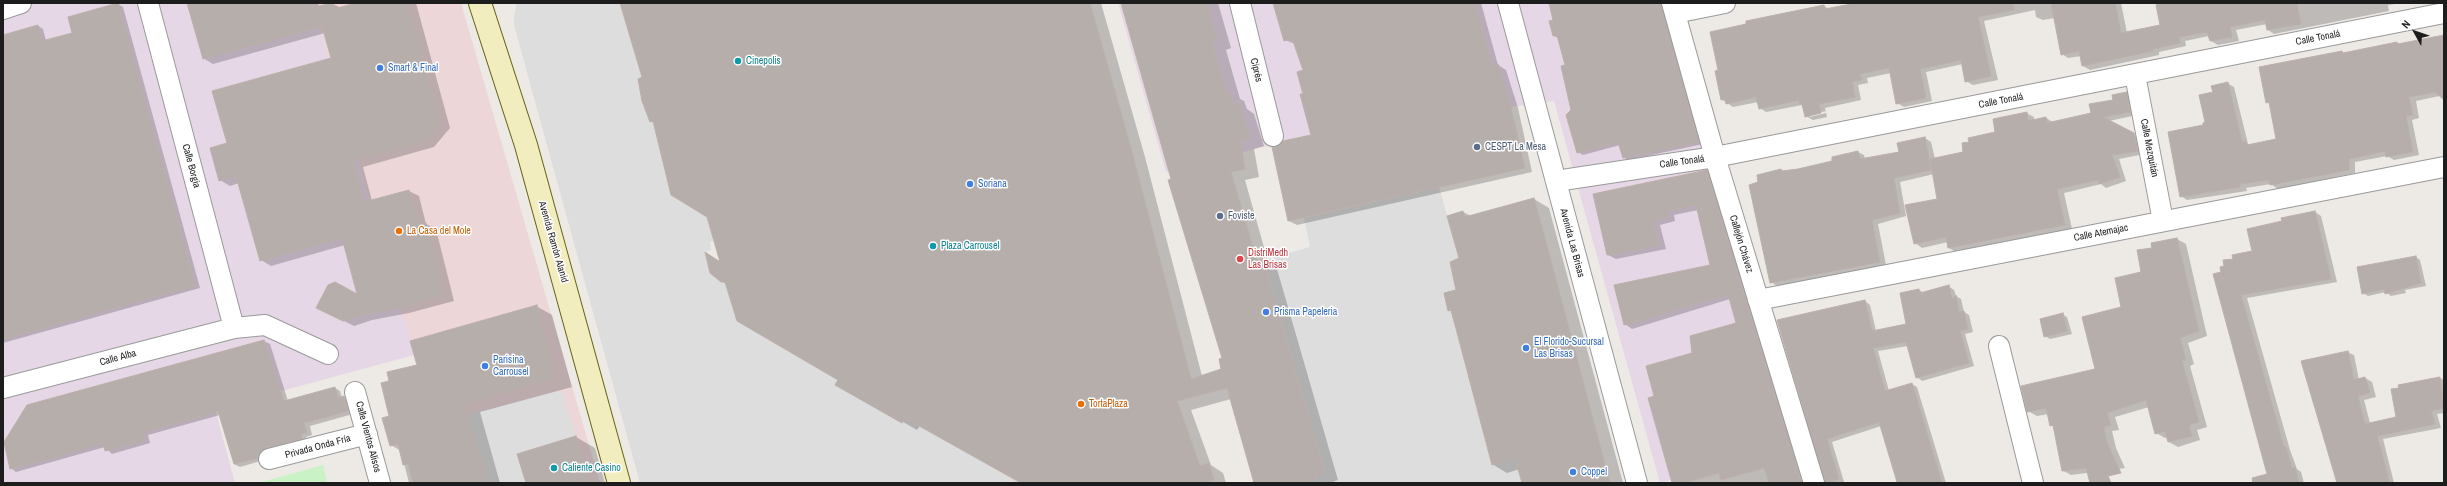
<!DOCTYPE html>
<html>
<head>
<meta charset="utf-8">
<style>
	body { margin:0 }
	#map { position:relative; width:2447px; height:486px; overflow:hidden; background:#ede9e5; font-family:"Archivo Narrow",sans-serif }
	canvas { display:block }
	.frame { position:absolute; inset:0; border:4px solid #1d1d1d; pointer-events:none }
	.north { position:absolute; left:2395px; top:12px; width:40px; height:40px; -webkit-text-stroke:3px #fff; paint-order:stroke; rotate:310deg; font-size:11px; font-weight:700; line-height:16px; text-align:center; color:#1d1d1d }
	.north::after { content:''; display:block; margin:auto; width:14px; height:18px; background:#1d1d1d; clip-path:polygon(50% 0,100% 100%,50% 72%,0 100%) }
</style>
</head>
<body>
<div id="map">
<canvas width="2447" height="486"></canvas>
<div class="frame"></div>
<div class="north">N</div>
</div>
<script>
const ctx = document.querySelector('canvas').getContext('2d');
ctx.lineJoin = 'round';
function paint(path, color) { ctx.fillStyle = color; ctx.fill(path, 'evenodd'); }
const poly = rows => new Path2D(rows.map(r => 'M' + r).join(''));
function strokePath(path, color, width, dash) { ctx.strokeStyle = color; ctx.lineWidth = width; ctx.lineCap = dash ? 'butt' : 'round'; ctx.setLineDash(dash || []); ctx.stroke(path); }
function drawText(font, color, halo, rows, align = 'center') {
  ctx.font = font + ' "Archivo Narrow",sans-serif'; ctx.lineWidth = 3; ctx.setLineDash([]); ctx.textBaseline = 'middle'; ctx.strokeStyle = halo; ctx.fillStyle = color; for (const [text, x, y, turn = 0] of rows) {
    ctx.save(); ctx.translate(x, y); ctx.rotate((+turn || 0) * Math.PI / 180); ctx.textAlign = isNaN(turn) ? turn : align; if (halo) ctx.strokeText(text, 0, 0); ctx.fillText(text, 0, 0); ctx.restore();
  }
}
const commercial = poly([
	[313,3,461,3,600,483,450,483]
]);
const industrial = poly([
	[3,3,313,3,414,355,215,409,235,483,3,483],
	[1118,3,1661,3,1795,445,1660,483,1554,101,1511,107,1310,153,1306,136,1166,172]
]);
const park = poly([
	[323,465,327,483,258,483]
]);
const parking = poly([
	[517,3,620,3,642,77,638,79,642,101,650,121,653,121,671,195,707,217,714,241,710,242,711,250,705,252,710,273,719,277,721,282,725,282,737,321,838,380,836,385,902,423,905,418,1021,483,640,483,514,25,514,16],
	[1439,187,1459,258,1450,262,1464,323,1455,327,1492,464,1514,453,1522,483,1317,483,1315,475,1325,472,1263,260,1310,247,1304,218],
	[561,390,576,436,518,454,526,483,486,483,466,415]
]);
const shadow = poly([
	[188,3,318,3,319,7,331,3,341,8,360,3,416,3,450,128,434,147,363,167,372,201,409,191,419,196,426,224,436,229,454,301,409,313,372,320,354,326,328,313,358,296,345,245,271,266,261,260,239,183,230,186,220,180,228,144,332,58,325,33,213,64,203,58],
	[621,3,1101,3,1145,157,1202,376,1223,370,1224,359,1123,3,1218,3,1231,48,1226,50,1240,99,1244,101,1247,109,1254,114,1264,146,1254,149,1259,177,1245,180,1269,265,1277,269,1338,480,1330,483,1255,483,1231,399,1191,410,1211,465,1223,473,1226,483,1022,483,920,426,917,430,837,384,839,380,722,281,707,254,721,262,708,216,655,123,650,121,643,78],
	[1274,3,1481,3,1498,65,1506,70,1518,108,1532,172,1297,225,1289,221,1273,148,1312,136,1304,94,1305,71,1295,44,1285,40],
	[1551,3,1666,3,1703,144,1628,160,1623,157,1620,145,1583,155,1578,152,1566,66,1558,38,1554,36,1555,21],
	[1862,3,2121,3,2127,33,2161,26,2156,3,2404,3,2388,5,2389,11,2274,34,2268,30,2267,24,2236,30,2239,41,2218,45,2211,41,2209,36,2185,41,2186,46,2159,52,2159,55,2090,70,2083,66,2081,56,2068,58,2062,54,2055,18,2043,20,2036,17,2035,10,1984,21,1998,80,1973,85,1966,81,1963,64,1926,72,1932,101,1904,107,1897,103,1891,73,1867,78,1868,83,1858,85,1861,100,1825,108,1827,117,1813,120,1806,116,1802,105,1766,112,1760,108,1758,102,1733,107,1721,99,1824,6,1829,9],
	[1826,111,1826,113,1810,117,1810,115],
	[118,4,123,7,200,288,3,343,3,36,38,26,43,29,46,41,73,34],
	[2444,36,2444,95,2416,101,2419,118,2412,120,2419,155,2394,160,2387,156,2355,162,2355,173,2278,189,2271,184,2246,188,2247,191,2187,200,2181,196,2206,123,2214,93,2227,83,2234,87,2248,144,2250,145,2277,140,2270,104,2266,102,2260,68],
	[2126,93,2134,98,2137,115,2109,121,2141,139,2144,154,2119,159,2126,181,2106,188,2101,184,2064,193,2072,229,1956,252,1949,248,1948,242,1922,248,1915,243,1938,199,1934,174,1900,182,1906,216,1878,224,1886,265,1777,286,1771,282,1760,183,1781,170,1784,172,1833,162,1858,152,1864,155,1865,159,1901,153,1925,138,1931,142,1935,159,1965,152,1970,143,1997,133,2026,113,2034,117,2034,120,2046,118,2053,122,2092,114],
	[1707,171,1714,176,1808,483,1673,483,1656,397,1738,323,1730,299,1632,329,1625,324,1712,266,1698,210,1674,215,1675,221,1660,225,1666,249,1616,259,1608,255],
	[1534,199,1549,208,1623,483,1523,483,1520,469,1507,473,1492,464,1452,312,1449,310,1458,291,1461,259,1448,216,1463,212,1471,216],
	[2315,212,2321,216,2337,282,2247,298,2290,450,2297,469,2301,472,2304,483,2265,483,2269,479,2222,273,2234,260,2253,251,2283,222],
	[2177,239,2186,244,2207,336,2188,343,2194,364,2190,366,2207,427,2197,430,2200,440,2178,447,2169,442,2168,437,2165,438,2156,433,2149,407,2115,417,2119,430,2112,431,2116,448,2125,468,2071,475,2062,470,2054,427,2051,425,2049,414,2037,416,2028,411,2097,370,2122,307,2153,248],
	[2416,257,2420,260,2426,286,2405,290,2406,293,2391,296,2386,292,2368,296,2363,293],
	[1948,286,1954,290,1956,296,1961,299,1964,312,1969,315,1973,332,1965,334,1974,366,1922,381,1917,377,1908,346,1878,351,1889,391,1912,384,1917,387,1946,483,1899,483,1881,426,1832,442,1844,482,1826,482,1778,321,1865,301,1870,305,1876,331,1907,324,1919,290,1924,293],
	[536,306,552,315,572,387,480,412,500,483,409,483,401,451,391,445,390,381],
	[2062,314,2067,317,2072,334,2050,339,2045,336],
	[264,341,270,344,288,401,335,388,340,391,342,398,350,401,353,414,310,426,312,435,306,437,307,442,264,460,240,467,234,464,220,415,148,435,150,443,112,454,105,447,16,472,11,468],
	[2347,352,2354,355,2359,380,2365,378,2372,382,2376,397,2364,400,2370,423,2398,418,2440,378,2444,380,2444,413,2437,414,2441,428,2383,439,2394,483,2337,483],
	[576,437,595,448,605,483,527,483]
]);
const building = poly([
	[118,3,195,285,3,339,3,35,38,25,42,41,72,33,68,17,118,3],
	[187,3,310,3,311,8,332,3,334,9,356,3,408,3,440,122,424,142,353,161,364,202,409,190,419,226,426,223,444,295,399,308,362,315,343,321,316,308,328,285,335,282,357,294,342,238,260,261,236,176,219,181,210,148,227,143,212,91,331,58,322,26,203,59,187,3],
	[620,3,1090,3,1131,148,1191,379,1221,369,1219,359,1222,358,1168,180,1171,179,1121,3,1207,3,1217,40,1212,42,1226,93,1230,92,1234,106,1240,104,1250,138,1240,141,1245,169,1231,172,1257,261,1263,260,1325,472,1315,475,1317,483,1254,483,1227,388,1177,401,1200,466,1209,463,1214,480,1203,483,1021,483,905,418,902,423,835,385,838,380,737,321,725,282,721,282,710,273,705,252,720,262,707,217,671,195,653,121,650,122,642,101,638,79,642,77,620,3],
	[1273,3,1475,3,1492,66,1498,64,1510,103,1525,168,1288,221,1272,147,1276,147,1283,141,1311,135,1300,94,1303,94,1297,72,1303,70,1292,38,1284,41,1273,3],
	[1549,3,1661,3,1699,142,1623,158,1618,142,1577,153,1566,115,1571,110,1561,66,1565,65,1557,35,1553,36,1549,21,1553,20,1549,3],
	[1856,3,2013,3,2014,10,1978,17,1991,76,1965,82,1961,60,1920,69,1926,98,1896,104,1889,68,1860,74,1862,80,1852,82,1855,97,1819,104,1821,113,1805,117,1802,104,1799,104,1799,100,1759,109,1756,97,1726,104,1725,99,1721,100,1715,71,1718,70,1710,32,1746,24,1746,21,1824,5,1825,9,1856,3],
	[2051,3,2115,3,2121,33,2160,25,2156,5,2164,3,2297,3,2301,24,2267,30,2265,20,2230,27,2232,37,2210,41,2207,32,2179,37,2180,43,2153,49,2153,51,2082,66,2079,51,2061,55,2051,3],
	[2444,35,2444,100,2435,92,2409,97,2413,115,2406,116,2413,152,2386,157,2385,151,2349,159,2349,170,2270,185,2269,180,2240,184,2240,187,2180,197,2168,132,2203,125,2203,123,2205,122,2199,95,2213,92,2211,86,2228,82,2242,142,2246,142,2247,145,2276,139,2269,102,2266,103,2259,67,2342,51,2343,53,2397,42,2398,44,2444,35],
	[2127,92,2130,112,2103,117,2134,133,2138,151,2112,155,2120,177,2099,184,2098,180,2057,189,2065,225,1948,248,1946,237,1914,244,1905,205,1937,199,1930,159,1963,152,1962,143,1969,142,1968,138,1995,132,1993,119,2027,112,2028,121,2046,117,2047,123,2091,113,2089,104,2113,100,2112,95,2127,92],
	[1925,137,1931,170,1894,178,1900,213,1872,220,1880,262,1770,283,1749,185,1758,182,1757,175,1781,169,1782,171,1798,169,1832,161,1832,157,1858,151,1860,159,1899,152,1897,143,1925,137],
	[1707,170,1747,303,1802,483,1769,483,1764,468,1721,480,1719,473,1684,483,1672,483,1648,398,1654,396,1646,366,1692,353,1690,336,1736,323,1728,294,1624,325,1614,285,1710,265,1696,205,1667,211,1668,217,1653,221,1659,245,1607,255,1593,194,1707,170],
	[1534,198,1550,257,1610,483,1522,483,1515,458,1492,465,1451,310,1448,311,1444,293,1456,290,1450,262,1459,258,1447,216,1463,211,1465,217,1534,198],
	[2315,211,2331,279,2241,295,2284,447,2286,447,2292,468,2295,467,2299,483,2253,483,2252,478,2267,474,2213,274,2221,272,2220,267,2224,266,2223,260,2233,259,2232,255,2252,251,2247,229,2282,221,2281,218,2315,211],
	[2177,238,2199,331,2180,338,2186,360,2182,361,2199,422,2189,425,2192,436,2168,442,2165,431,2155,434,2146,400,2107,413,2111,425,2104,427,2107,443,2121,473,2108,476,2111,483,2090,483,2086,468,2062,471,2053,425,2050,426,2046,408,2027,412,2021,386,2095,369,2082,317,2121,307,2115,278,2141,272,2137,250,2152,248,2151,243,2177,238],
	[2416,256,2421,283,2385,294,2384,289,2362,294,2357,267,2416,256],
	[1949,285,1952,299,1956,295,1959,312,1964,311,1968,329,1960,331,1969,363,1916,378,1906,342,1873,348,1885,391,1912,383,1942,483,1897,482,1879,422,1827,439,1839,479,1825,483,1777,320,1865,300,1872,331,1906,324,1900,293,1919,289,1920,293,1949,285],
	[537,305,556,378,465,404,488,483,413,483,408,464,403,465,398,444,390,446,382,418,389,416,381,383,389,381,387,372,417,365,410,341,537,305],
	[2063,313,2067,331,2044,337,2040,319,2063,313],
	[264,340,284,401,335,387,338,398,344,396,348,411,304,423,307,432,301,434,302,439,266,448,261,451,258,458,234,464,218,411,143,432,145,440,105,451,103,443,10,469,4,442,27,405,264,340],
	[2348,351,2354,380,2365,377,2370,393,2358,396,2365,424,2396,417,2391,389,2399,388,2398,385,2440,377,2444,408,2431,411,2435,424,2377,436,2390,483,2337,483,2301,361,2348,351],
	[576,436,590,483,526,483,517,454,576,436]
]);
const street = poly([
	[148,3,234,328],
	[1240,3,1273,136],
	[1508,3,1637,483],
	[1672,3,1715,157,1814,483],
	[3,9,21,3],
	[1675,13,1725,3],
	[2135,75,2163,221],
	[1556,181,1715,157,2444,13],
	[1758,300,2444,167],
	[1999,346,2033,483],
	[3,388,234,328,265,325,328,354],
	[355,392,380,483],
	[269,459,367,434]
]);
const secondary = poly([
	[480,3,526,145,619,483]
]);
const markers = [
	[738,61,4,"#0f9aa8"],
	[380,68,4,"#3f7fe0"],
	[1477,147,4,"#5c6f8a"],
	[970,184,4,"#3f7fe0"],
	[1220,216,4,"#5c6f8a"],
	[399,231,4,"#e8710a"],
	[933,246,4,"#0f9aa8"],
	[1240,259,4,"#e0444e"],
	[1266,312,4,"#3f7fe0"],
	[1526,348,4,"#3f7fe0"],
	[485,366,4,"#3f7fe0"],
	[1081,404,4,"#e8710a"],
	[554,468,4,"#0f9aa8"],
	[1573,472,4,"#3f7fe0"]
];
const streetNames = [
	["Calle Tonalá",2318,38,-11],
	["Ciprés",1256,70,76],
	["Calle Tonalá",2001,101,-11],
	["Calle Mezquitán",2149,148,79],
	["Calle Tonalá",1682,162,-8],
	["Calle Borgia",191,166,75],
	["Calle Atemajac",2101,233,-11],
	["Avenida Ramón Alanid",553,242,74],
	["Avenida Las Brisas",1572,243,75],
	["Callejón Chávez",1741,244,73],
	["Calle Alba",118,358,-15],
	["Calle Vientos Alisos",368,437,75],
	["Privada Onda Fría",318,447,-15]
];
const cultureNames = [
	["Cinepolis",746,61],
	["Plaza Carrousel",941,246],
	["Caliente Casino",562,468]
];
const shopNames = [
	["Smart & Final",388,68],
	["Soriana",978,184],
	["Prisma Papeleria",1274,312],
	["El Florido-Sucursal",1534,342],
	["Las Brisas",1534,354],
	["Parisina",493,360],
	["Carrousel",493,372],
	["Coppel",1581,472]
];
const serviceNames = [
	["CESPT La Mesa",1485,147],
	["Foviste",1228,216]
];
const foodNames = [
	["La Casa del Mole",407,231],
	["TortaPlaza",1089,404]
];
const healthNames = [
	["DistriMedh",1248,253],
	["Las Brisas",1248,265]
];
paint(commercial, '#ecd6d8');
paint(industrial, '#e5d7e5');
paint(park, '#c9f2c7');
paint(parking, '#ddd');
paint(shadow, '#0003');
paint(building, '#b6aeab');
strokePath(building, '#bdafa9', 1);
strokePath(street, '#9a9a9a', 22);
strokePath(secondary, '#666412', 24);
strokePath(street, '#fff', 20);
strokePath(secondary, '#f1edbf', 22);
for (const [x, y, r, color] of markers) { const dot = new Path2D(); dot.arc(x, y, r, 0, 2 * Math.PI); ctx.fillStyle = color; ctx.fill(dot); strokePath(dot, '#fff', 1.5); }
drawText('10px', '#1d1d1d', '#fff', streetNames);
drawText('10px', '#0d838f', '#fff', cultureNames, 'left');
drawText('10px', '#366cbe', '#fff', shopNames, 'left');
drawText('10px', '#4e5e75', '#fff', serviceNames, 'left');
drawText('10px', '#c56008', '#fff', foodNames, 'left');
drawText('10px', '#be3a42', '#fff', healthNames, 'left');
</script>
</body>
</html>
